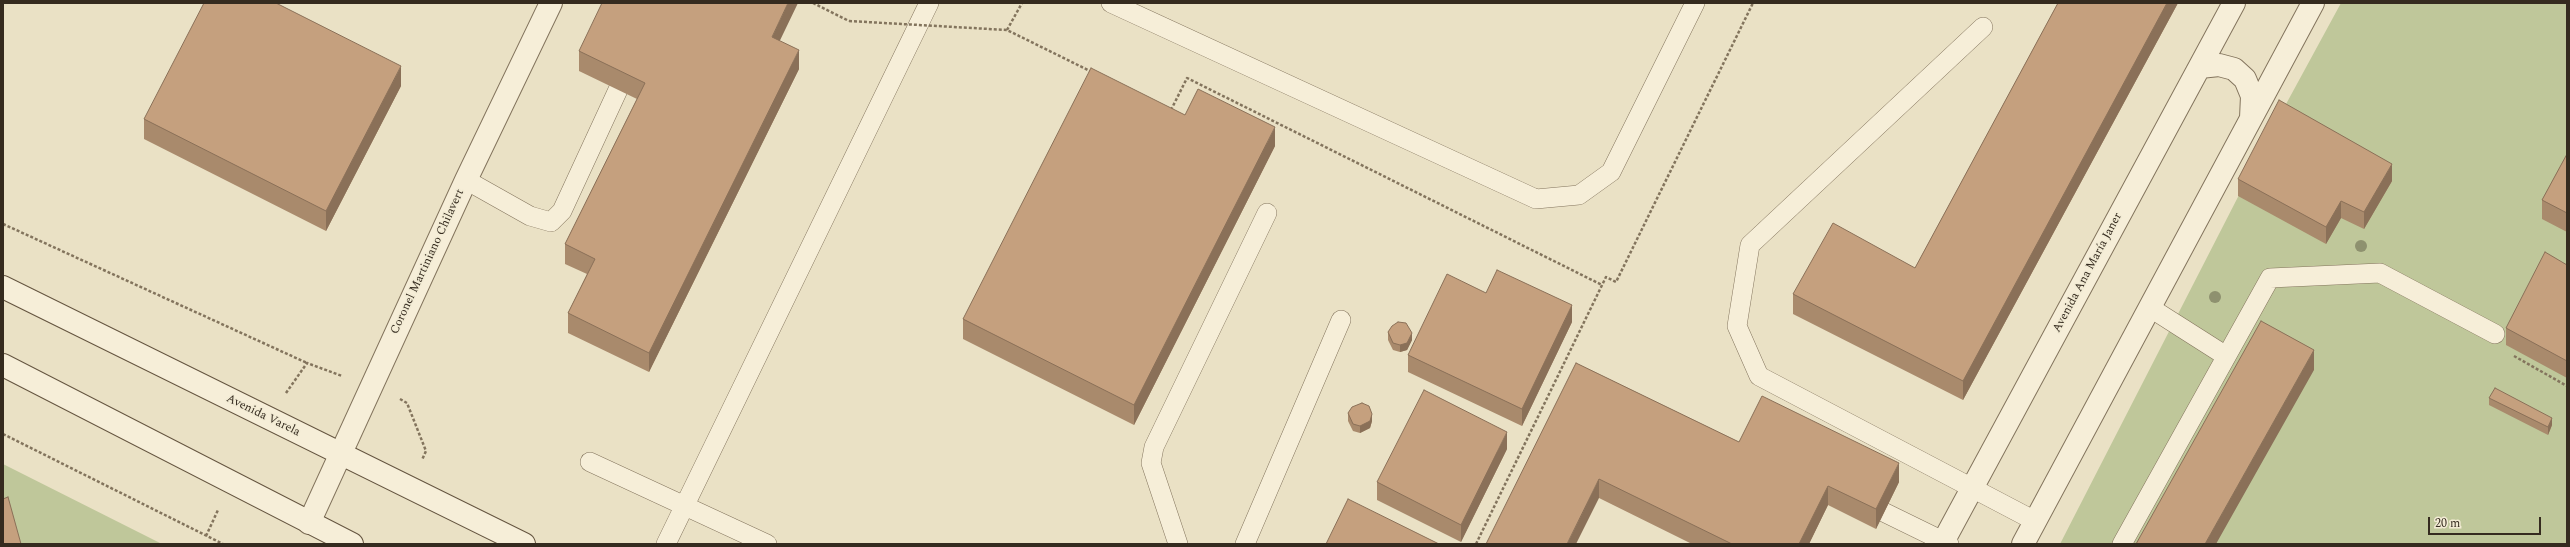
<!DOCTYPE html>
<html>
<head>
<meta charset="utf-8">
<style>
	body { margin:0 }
	#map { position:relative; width:2570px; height:547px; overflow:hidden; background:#eae1c5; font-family:Spectral,serif }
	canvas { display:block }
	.frame { position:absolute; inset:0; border:4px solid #352b1f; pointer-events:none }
	.scale { position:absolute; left:2428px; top:517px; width:113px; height:18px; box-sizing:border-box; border:2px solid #352b1f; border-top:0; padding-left:5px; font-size:12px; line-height:14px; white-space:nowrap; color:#352b1f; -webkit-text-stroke:3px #f2ebd4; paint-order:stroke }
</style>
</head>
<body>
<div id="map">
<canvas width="2570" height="547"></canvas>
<div class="frame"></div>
<div class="scale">20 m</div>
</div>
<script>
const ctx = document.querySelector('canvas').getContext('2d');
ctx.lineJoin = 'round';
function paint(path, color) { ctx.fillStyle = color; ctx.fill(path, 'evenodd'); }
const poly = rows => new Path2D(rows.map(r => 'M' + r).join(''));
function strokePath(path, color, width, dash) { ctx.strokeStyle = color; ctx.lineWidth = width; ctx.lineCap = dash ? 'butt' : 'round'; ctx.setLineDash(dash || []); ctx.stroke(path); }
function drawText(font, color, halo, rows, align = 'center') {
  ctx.font = font + ' Spectral,serif'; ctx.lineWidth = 3; ctx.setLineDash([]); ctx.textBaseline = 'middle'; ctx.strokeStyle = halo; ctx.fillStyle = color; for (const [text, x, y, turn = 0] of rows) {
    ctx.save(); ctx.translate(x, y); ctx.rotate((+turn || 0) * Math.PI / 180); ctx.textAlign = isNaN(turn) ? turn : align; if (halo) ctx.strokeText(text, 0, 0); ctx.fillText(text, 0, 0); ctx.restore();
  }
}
const green = poly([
	[2341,3,2567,3,2567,544,2060,544,2279,117],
	[3,464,162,544,3,544]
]);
const path = poly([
	[813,3,849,21],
	[1007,30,1022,3],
	[3,224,307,363],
	[2514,356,2567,386],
	[286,393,307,363,342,376],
	[400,399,407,403,426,451,422,460],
	[3,434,223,544],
	[206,536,218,510],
	[1476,544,1606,277,1616,282,1753,3]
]);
const service = poly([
	[1111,3,1536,199,1579,195,1611,172,1695,3],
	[1983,27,1750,245,1737,326,1759,376,2035,521],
	[466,180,530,216,551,222,562,211,629,66],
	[2149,307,2226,356],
	[590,462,767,544],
	[1861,501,1949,544],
	[666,544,929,3],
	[1178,544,1151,463,1154,447,1267,213],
	[1245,544,1341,320],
	[2122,544,2270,278,2380,273,2495,334]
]);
const minor = poly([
	[309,523,466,180,551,3]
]);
const tertiary = poly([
	[2200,67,2219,65,2234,69,2245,79,2252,96,2251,118],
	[1942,544,2234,3],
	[2023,544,2313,3]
]);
const secondary = poly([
	[3,287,524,544],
	[3,365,352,544]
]);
const pathBridge = poly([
	[849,21,1007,30,1092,72],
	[1171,110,1187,78,1602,285]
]);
const trees = [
	[2361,246],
	[2215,297]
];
const wall = poly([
	[2058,3,2178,3,1963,400,1793,314,1793,294,1915,268],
	[779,41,799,69,649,372,568,333,568,313,587,274,565,264,565,244,637,99,579,71,579,51],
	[401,86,326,231,144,139,144,119],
	[1185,115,1275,146,1134,425,963,339,963,319],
	[2567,154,2567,232,2542,219,2542,200],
	[2238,179,2392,181,2364,229,2341,218,2326,244,2238,196],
	[2567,265,2567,378,2506,345,2506,328],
	[1486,293,1572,322,1522,426,1408,372,1408,355],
	[1388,332,1412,340,1407,350,1400,352,1393,350,1388,340],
	[1576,363,1739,442,1899,482,1876,529,1828,505,1809,544,1692,544,1599,498],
	[2489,398,2552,425,2548,435,2489,405],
	[1348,413,1372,421,1370,428,1360,433,1353,431,1348,421],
	[1507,449,1461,542,1377,500,1377,482]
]);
const shadedWall = poly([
	[788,3,798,3,772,57,772,37],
	[2167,3,2178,3,1963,400,1963,381],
	[799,50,799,69,649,372,649,353],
	[401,66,401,86,326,231,326,211],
	[1275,127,1275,146,1134,425,1134,405],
	[2392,164,2392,181,2364,229,2364,212],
	[2341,201,2341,218,2326,244,2326,227],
	[1572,305,1572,322,1522,426,1522,409],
	[1412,333,1412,340,1407,350,1400,352,1400,345],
	[2314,350,2314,370,2216,544,2205,544],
	[1372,414,1372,421,1370,428,1360,433,1360,426],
	[2552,418,2552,425,2548,435,2548,427],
	[1507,432,1507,449,1461,542,1461,525],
	[1899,463,1899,482,1876,529,1876,509],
	[1599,479,1599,498,1576,544,1567,544],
	[1828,486,1828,505,1809,544,1799,544]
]);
const building = poly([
	[204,3,276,3,401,66,326,211,144,119,204,3],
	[602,3,788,3,772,37,799,50,649,353,568,313,595,259,565,244,645,83,579,51,602,3],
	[2058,3,2167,3,1963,381,1793,294,1833,223,1915,268,2058,3],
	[1091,68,1185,115,1198,89,1275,127,1134,405,963,319,1091,68],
	[2279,100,2392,164,2364,212,2341,201,2326,227,2238,179,2279,100],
	[2567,154,2567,213,2542,200,2567,154],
	[2545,252,2567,265,2567,361,2506,328,2545,252],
	[1497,270,1572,305,1522,409,1408,355,1447,274,1486,293,1497,270],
	[2261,321,2314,350,2205,544,2136,544,2261,321],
	[1398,322,1406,323,1412,333,1407,343,1400,345,1393,343,1388,332,1392,326,1398,322],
	[1576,363,1739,442,1762,396,1899,463,1876,509,1828,486,1799,544,1732,544,1599,479,1567,544,1486,544,1576,363],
	[2495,388,2552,418,2548,427,2489,398,2495,388],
	[1424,390,1507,432,1461,525,1377,482,1424,390],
	[1362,403,1369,406,1372,414,1370,421,1360,426,1353,424,1348,413,1352,407,1362,403],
	[8,497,21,544,3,544,3,499,8,497],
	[1348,499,1439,544,1326,544,1348,499]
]);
const streetNames = [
	["Coronel Martiniano Chilavert",428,262,-65],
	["Avenida Ana María Janer",2088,273,-62],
	["Avenida Varela",263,416,26]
];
paint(green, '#bfc79a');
strokePath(service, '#83745d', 20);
strokePath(minor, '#83745d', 24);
strokePath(tertiary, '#83745d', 24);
strokePath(secondary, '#655540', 24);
strokePath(path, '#83745d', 2.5, [3, 2]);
strokePath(service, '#f6eed8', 19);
strokePath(minor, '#f6eed8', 22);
strokePath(tertiary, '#f6eed8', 22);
strokePath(secondary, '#f6eed8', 22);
strokePath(pathBridge, '#83745d', 2.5, [3, 2]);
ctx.fillStyle = '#8e916f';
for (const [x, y] of trees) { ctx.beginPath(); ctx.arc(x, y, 6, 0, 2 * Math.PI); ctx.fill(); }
paint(wall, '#a98a6c');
paint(shadedWall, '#8a7058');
paint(building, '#c5a07e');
strokePath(building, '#8a7058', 1);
drawText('12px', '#352b1f', '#f2ebd4', streetNames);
</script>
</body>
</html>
